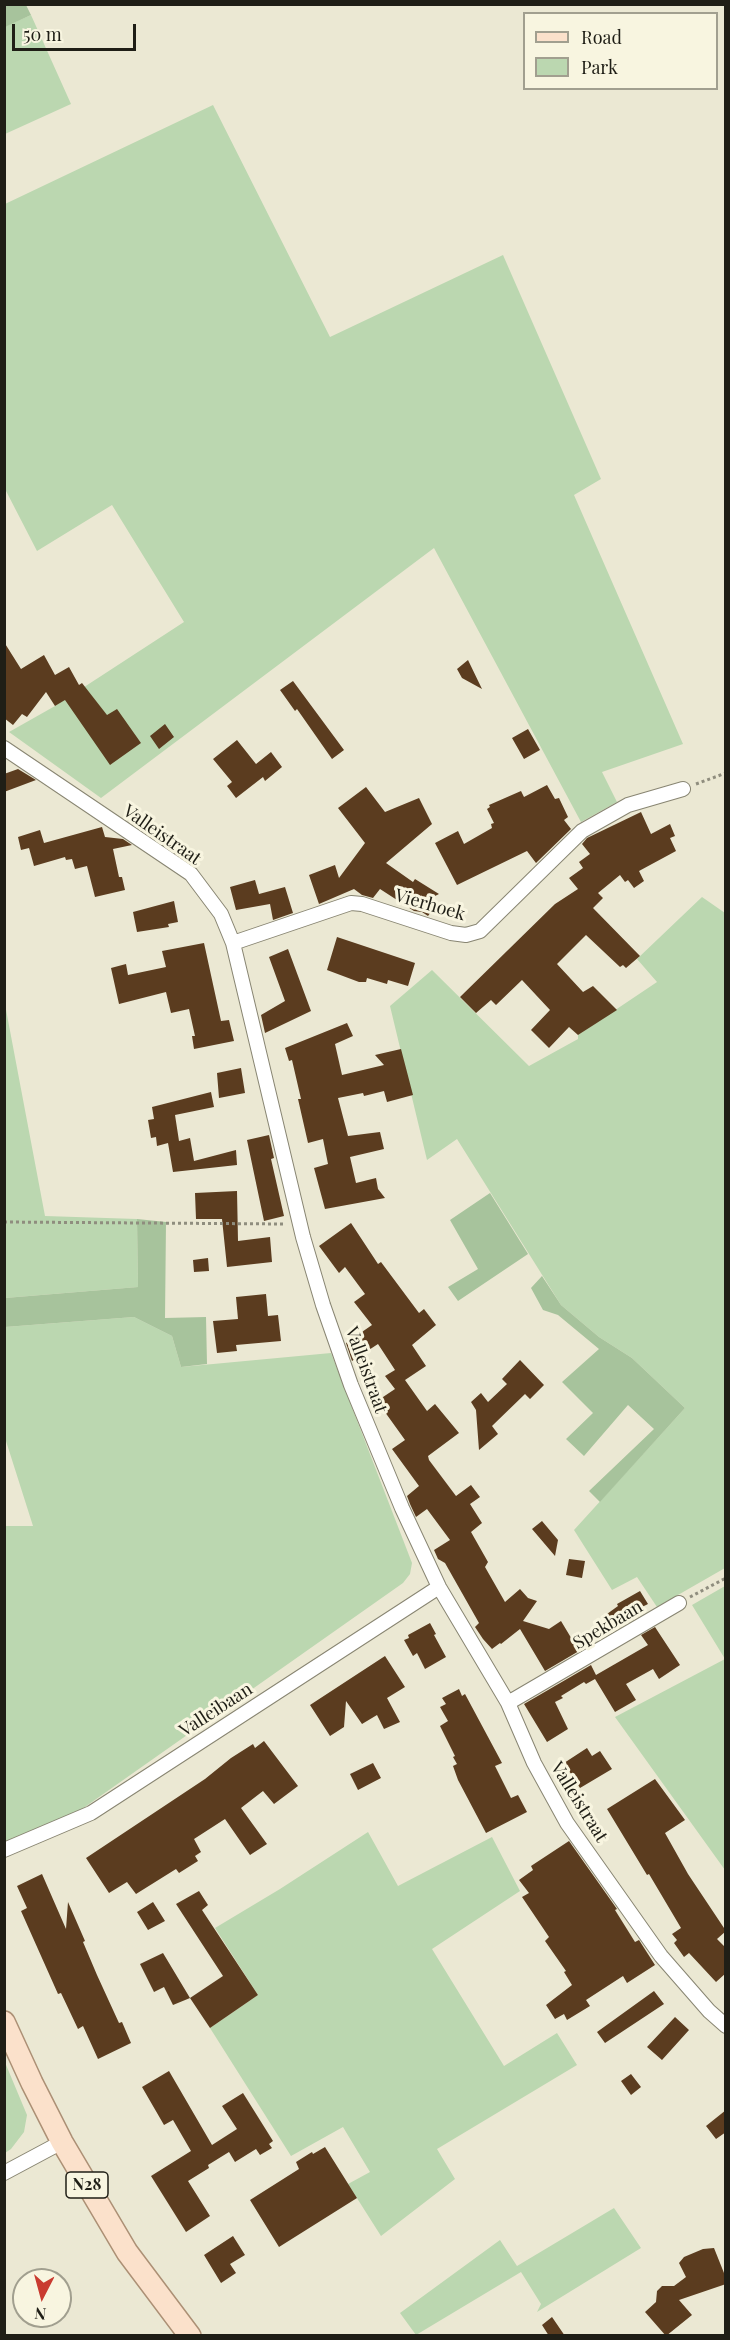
<!DOCTYPE html>
<html>
<head>
<meta charset="utf-8">
<style>
	body { margin:0 }
	#map { position:relative; width:730px; height:2340px; overflow:hidden; background:#ebe8d3; font-family:"Playfair Display",serif }
	canvas { display:block }
	.frame { position:absolute; inset:0; border:6px solid #1f1e16; pointer-events:none }
	.legend { position:absolute; left:523px; top:12px; width:195px; height:78px; box-sizing:border-box; background:#f8f5e0; border:2px solid #a19f8f; margin:0; padding:8px 10px; list-style:none; font-size:18px; color:#1f1e16 }
	.legend li { display:flex; align-items:center; gap:12px; height:30px }
	.legend b { width:30px; border:2px solid #a19f8f }
	.north { position:absolute; left:12px; top:2268px; width:60px; height:60px; box-sizing:border-box; background:#f8f5e0; border:2px solid #a19f8f; border-radius:50%; rotate:186deg; font-size:16px; font-weight:700; line-height:24px; text-align:center; color:#1f1e16 }
	.north::after { content:''; display:block; margin:auto; width:21px; height:27px; background:#c93b30; clip-path:polygon(50% 0,100% 100%,50% 72%,0 100%) }
	.scale { position:absolute; left:12px; top:24px; width:124px; height:27px; box-sizing:border-box; border:3px solid #1f1e16; border-top:0; padding-left:8px; font-size:18px; line-height:21px; white-space:nowrap; color:#1f1e16; -webkit-text-stroke:4px #f8f5e0; paint-order:stroke }
</style>
</head>
<body>
<div id="map">
<canvas width="730" height="2340"></canvas>
<div class="frame"></div>
<ul class="legend">
<li><b style="height:8px;background:#fbe1cb"></b>Road</li>
<li><b style="height:16px;background:#bbd7b0"></b>Park</li>
</ul>
<div class="north">N</div>
<div class="scale">50 m</div>
</div>
<script>
const ctx = document.querySelector('canvas').getContext('2d');
ctx.lineJoin = 'round';
function paint(path, color) { ctx.fillStyle = color; ctx.fill(path, 'evenodd'); }
const poly = rows => new Path2D(rows.map(r => 'M' + r).join(''));
function strokePath(path, color, width, dash) { ctx.strokeStyle = color; ctx.lineWidth = width; ctx.lineCap = dash ? 'butt' : 'round'; ctx.setLineDash(dash || []); ctx.stroke(path); }
function drawText(font, color, halo, rows, align = 'center') {
  ctx.font = font + ' "Playfair Display",serif'; ctx.lineWidth = 6; ctx.setLineDash([]); ctx.textBaseline = 'middle'; ctx.strokeStyle = halo; ctx.fillStyle = color; for (const [text, x, y, turn = 0] of rows) {
    ctx.save(); ctx.translate(x, y); ctx.rotate((+turn || 0) * Math.PI / 180); ctx.textAlign = isNaN(turn) ? turn : align; if (halo) ctx.strokeText(text, 0, 0); ctx.fillText(text, 0, 0); ctx.restore();
  }
}
const green = poly([
	[31,15,71,104,5,134,4,27],
	[213,105,330,337,503,255,601,479,574,495,683,744,602,772,617,802,581,822,434,548,101,798,9,732,55,706,184,622,112,505,37,551,5,489,5,204],
	[702,897,725,913,725,1568,657,1607,637,1577,612,1590,574,1530,685,1408,632,1358,599,1337,561,1305,457,1139,427,1160,390,1006,432,970,529,1066,578,1039,578,1035,657,982,637,959],
	[4,999,45,1216,137,1219,138,1287,5,1298],
	[134,1317,172,1336,181,1367,331,1353,412,1563,410,1574,403,1583,82,1809,5,1843,5,1526,33,1526,6,1441,5,1327],
	[725,1586,725,1870,615,1717,725,1659,692,1605],
	[368,1832,398,1886,492,1837,520,1891,432,1949,504,2066,557,2033,577,2065,437,2149,455,2179,381,2236,348,2184,370,2172,343,2127,291,2156,210,2028,258,1995,215,1928,280,1889],
	[4,2060,27,2115,24,2132,11,2149,5,2153],
	[614,2208,641,2248,537,2312,541,2304,521,2272,416,2335,400,2313,500,2240,517,2266]
]);
const forest = poly([
	[4,5,26,5,31,15,5,27],
	[490,1193,528,1254,458,1301,448,1287,478,1269,450,1220],
	[137,1219,166,1222,165,1318,206,1317,207,1364,181,1367,172,1336,134,1317,5,1327,5,1298,138,1287],
	[542,1276,561,1305,599,1337,632,1358,685,1408,600,1502,589,1491,654,1429,628,1405,584,1456,566,1439,593,1413,562,1382,599,1349,558,1315,543,1310,531,1288]
]);
const building = poly([
	[4,642,21,669,44,655,55,675,69,667,79,685,82,683,107,715,117,709,141,743,110,765,65,700,55,706,46,692,27,717,22,714,13,725,4,718],
	[468,660,482,689,462,678,457,669],
	[293,681,344,750,332,759,297,709,295,711,280,690],
	[165,724,174,737,159,749,150,736],
	[528,729,540,750,524,759,512,738],
	[237,740,256,764,271,752,282,767,265,781,263,777,236,798,227,786,232,782,213,759],
	[18,769,36,780,4,792,4,774],
	[547,785,555,799,559,798,568,817,564,820,571,829,536,863,527,851,457,885,435,843,458,831,464,844,492,828,491,824,494,823,487,809,490,807,489,805,521,791,524,797],
	[366,787,385,812,419,798,432,824,386,863,413,882,415,879,439,894,429,899,436,905,428,916,422,912,414,911,380,889,373,898,362,895,354,889,319,904,309,875,335,865,339,878,365,843,338,808],
	[641,812,651,834,670,824,675,836,670,838,676,851,639,871,644,881,634,888,628,880,625,882,620,875,598,893,603,898,593,908,640,956,626,968,623,965,620,967,586,935,557,964,583,992,593,986,617,1010,578,1035,569,1027,549,1048,531,1030,550,1010,522,980,496,1005,491,1000,476,1013,460,997,555,904,578,889,569,878,583,868,579,862,590,854,582,844,587,838],
	[102,827,105,837,123,839,132,845,113,849,119,877,122,877,125,890,95,897,87,866,75,869,72,859,66,860,65,857,34,866,29,848,21,850,18,837,40,830,44,843],
	[255,880,259,894,285,887,293,913,273,920,270,904,236,910,230,887],
	[174,901,178,922,168,924,169,927,137,932,133,912],
	[337,937,415,963,408,986,388,980,387,984,367,978,366,982,359,982,327,970],
	[204,943,221,1021,229,1020,234,1041,194,1049,192,1036,195,1036,189,1009,171,1013,166,992,119,1004,111,968,126,964,128,975,166,967,162,951],
	[288,949,311,1011,265,1033,261,1015,285,1001,269,957],
	[347,1023,353,1036,335,1044,342,1075,384,1065,375,1055,401,1049,413,1095,387,1102,384,1091,364,1096,363,1093,338,1098,348,1136,380,1132,384,1149,350,1157,356,1183,376,1178,378,1189,385,1198,325,1209,314,1168,328,1164,323,1139,308,1143,298,1099,301,1099,292,1060,289,1061,285,1048],
	[241,1068,245,1093,219,1098,217,1073],
	[211,1092,214,1107,175,1115,179,1141,190,1138,194,1161,236,1150,237,1165,173,1172,168,1143,157,1146,156,1137,151,1138,148,1120,154,1119,152,1107],
	[269,1135,274,1158,271,1159,284,1216,264,1221,247,1140],
	[237,1191,238,1241,270,1237,272,1262,227,1267,222,1219,196,1219,195,1193],
	[351,1223,378,1264,381,1262,419,1313,424,1309,436,1325,412,1345,426,1366,405,1380,427,1411,435,1404,459,1433,428,1456,429,1460,456,1496,471,1485,480,1497,470,1504,482,1523,471,1532,488,1562,485,1567,505,1602,520,1589,528,1598,537,1601,523,1621,549,1629,561,1621,579,1651,545,1671,520,1629,501,1644,500,1643,492,1649,483,1639,475,1627,479,1623,445,1563,438,1559,434,1550,450,1540,427,1509,416,1517,410,1504,407,1496,419,1486,392,1449,405,1440,377,1401,395,1389,385,1376,395,1370,378,1344,352,1361,346,1343,372,1325,354,1302,365,1294,345,1267,339,1273,319,1246],
	[208,1258,209,1271,194,1272,193,1260],
	[266,1294,268,1316,278,1315,281,1341,236,1345,237,1351,217,1353,213,1321,238,1319,236,1297],
	[520,1360,544,1385,530,1399,525,1394,492,1426,498,1434,479,1450,476,1410,471,1402,481,1393,488,1402,507,1384,502,1379],
	[542,1521,558,1540,555,1556,532,1529],
	[569,1559,585,1561,582,1578,566,1575],
	[640,1591,648,1604,642,1607,645,1612,632,1620,629,1616,614,1625,607,1614,618,1606,617,1604],
	[430,1623,436,1634,434,1635,446,1657,425,1669,417,1653,413,1656,404,1640,409,1638,408,1635],
	[655,1627,680,1665,659,1679,653,1669,626,1684,636,1700,615,1712,595,1679,586,1684,584,1682,561,1696,563,1698,555,1702,568,1729,547,1742,524,1704,591,1665,596,1675,648,1645,641,1635],
	[385,1656,405,1687,387,1698,400,1722,384,1729,377,1715,362,1724,346,1701,344,1727,330,1736,310,1705],
	[459,1689,462,1696,465,1694,502,1763,495,1766,511,1798,518,1795,527,1812,486,1833,458,1780,453,1766,457,1764,453,1757,455,1756,440,1726,448,1721,440,1707,446,1704,442,1698],
	[264,1741,298,1786,274,1804,263,1791,241,1808,267,1844,250,1855,225,1819,194,1839,201,1852,195,1856,198,1861,179,1873,176,1869,136,1894,127,1882,109,1893,86,1858,205,1779,231,1758,253,1744,255,1748],
	[587,1748,592,1756,600,1751,612,1769,580,1788,564,1763],
	[373,1763,381,1778,358,1790,350,1774],
	[655,1779,685,1820,665,1833,688,1874,726,1931,717,1939,726,1948,726,1973,716,1982,689,1953,684,1957,674,1943,677,1940,672,1934,681,1928,649,1874,647,1875,607,1809],
	[569,1841,617,1909,615,1910,635,1942,639,1940,655,1965,627,1983,623,1976,586,2000,590,2006,567,2020,564,2014,555,2019,546,2005,572,1985,564,1972,566,1971,545,1941,549,1937,522,1897,529,1893,519,1880,533,1870,531,1866],
	[42,1874,66,1929,68,1902,85,1941,83,1942,97,1975,119,2023,122,2022,131,2043,98,2059,83,2026,78,2029,61,1993,58,1994,21,1911,27,1908,17,1886],
	[199,1891,208,1905,202,1910,258,1995,210,2028,190,1998,223,1976,176,1904],
	[153,1902,165,1921,148,1930,137,1912],
	[163,1953,190,1998,173,2005,164,1987,154,1992,140,1964],
	[654,1991,664,2004,605,2043,597,2032],
	[675,2017,689,2030,662,2060,647,2047],
	[169,2071,212,2145,237,2129,222,2106,243,2093,273,2141,269,2144,272,2148,260,2155,256,2149,235,2162,229,2152,208,2165,209,2168,188,2181,210,2216,186,2232,151,2176,191,2151,173,2120,164,2125,142,2087],
	[631,2074,641,2087,631,2095,621,2081],
	[726,2110,726,2132,716,2139,706,2126],
	[325,2147,357,2198,279,2247,250,2200,299,2169,296,2162,312,2152,313,2154],
	[233,2236,245,2255,230,2264,236,2273,221,2283,204,2255],
	[714,2248,726,2278,726,2284,679,2300,692,2315,666,2336,645,2312,656,2302,657,2291,662,2286,674,2286,686,2277,679,2263,684,2257,703,2249],
	[552,2317,565,2336,549,2336,542,2325]
]);
const path = poly([
	[696,784,726,773],
	[4,1222,285,1224],
	[690,1597,726,1578]
]);
const street = poly([
	[4,748,191,874,221,914,233,943,303,1237,323,1305,351,1385,402,1508,439,1587,508,1703,534,1763,567,1823,661,1956,709,2011,726,2026],
	[233,943,351,903,362,904,451,933,466,935,480,931,582,831,628,805,683,789],
	[508,1703,679,1603],
	[4,1850,91,1813,439,1587],
	[4,2173,62,2142]
]);
const primary = poly([
	[4,2022,32,2083,62,2142,127,2252,190,2336]
]);
const shields = [
	[87,2185,42]
];
const shieldNames = [
	["N28",87,2185]
];
const streetNames = [
	["Valleistraat",162,835,35],
	["Vierhoek",430,905,16],
	["Valleistraat",366,1370,70],
	["Spekbaan",608,1625,-31],
	["Valleibaan",216,1710,-33],
	["Valleistraat",579,1802,58]
];
paint(green, '#bbd7b0');
paint(forest, '#a7c39c');
paint(building, '#5b3c1f');
strokePath(street, '#888572', 16);
strokePath(primary, '#ac9075', 24);
strokePath(path, '#8f8d7e', 3, [3, 3]);
strokePath(street, '#fff', 14);
strokePath(primary, '#fbe1cb', 21);
for (const [x, y, w] of shields) { const box = new Path2D(); box.roundRect(x - w / 2, y - 13, w, 26, 4.5); ctx.fillStyle = '#f8f5e0'; ctx.fill(box); strokePath(box, '#1f1e16', 1.5); }
drawText('bold 16px', '#1f1e16', null, shieldNames);
drawText('18px', '#1f1e16', '#f8f5e0', streetNames);
</script>
</body>
</html>
